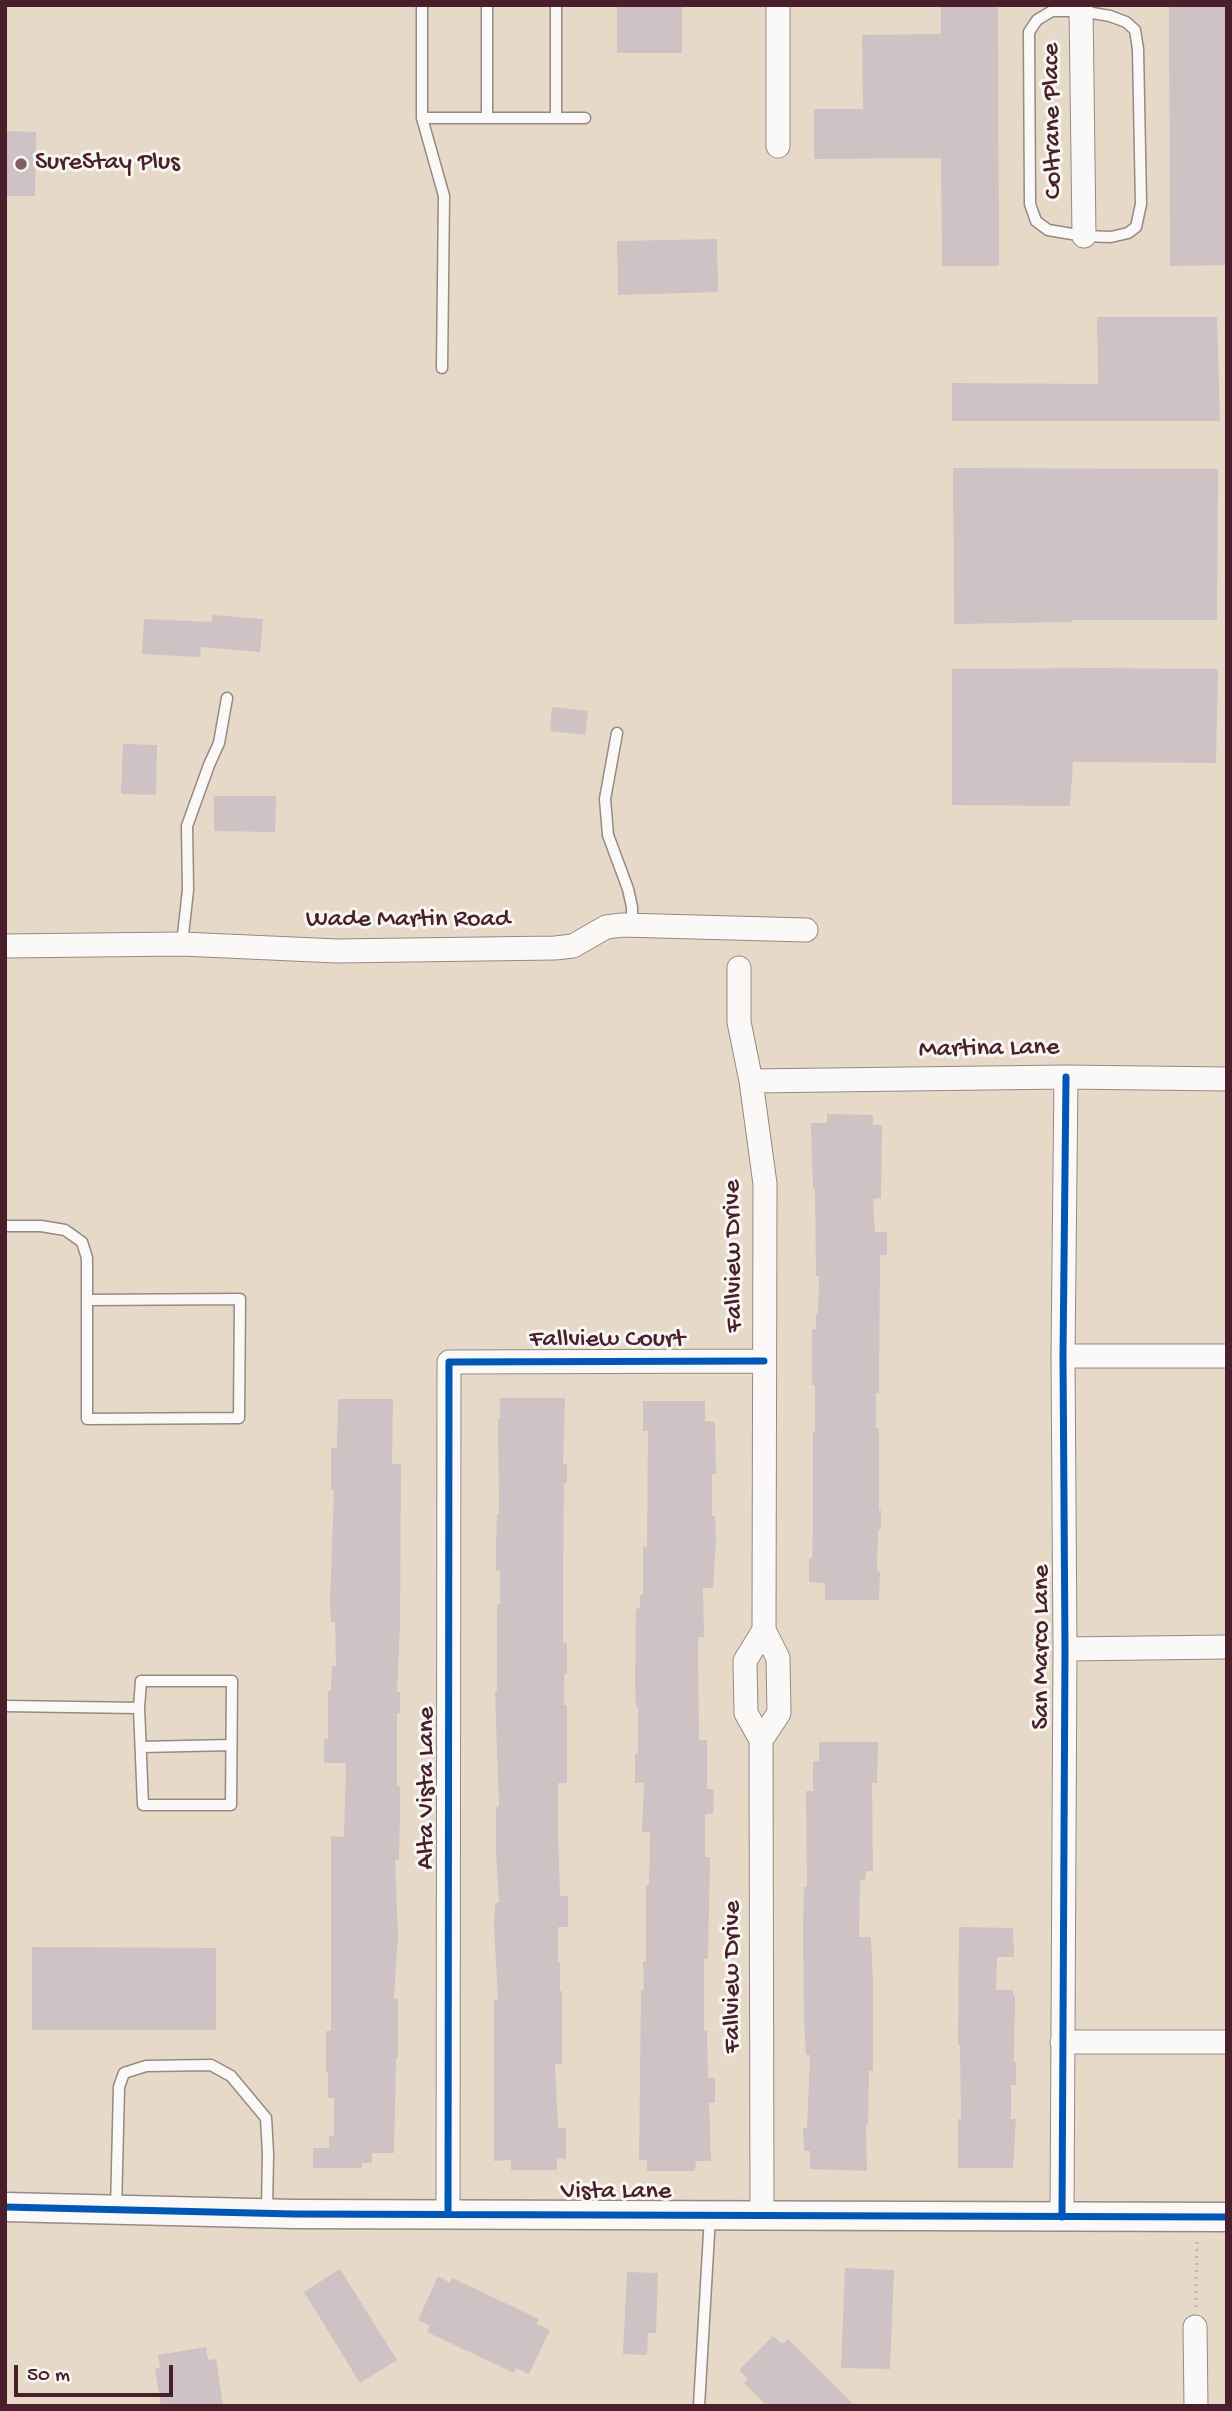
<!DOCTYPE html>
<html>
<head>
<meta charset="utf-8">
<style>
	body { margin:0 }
	#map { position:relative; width:1232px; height:2411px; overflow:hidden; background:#e6d9c8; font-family:"Gochi Hand",sans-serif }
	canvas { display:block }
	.frame { position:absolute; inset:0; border:7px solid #4a1f2b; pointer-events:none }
	.scale { position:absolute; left:14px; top:2365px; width:159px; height:32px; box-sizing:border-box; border:4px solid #4a1f2b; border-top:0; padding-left:9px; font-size:21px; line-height:24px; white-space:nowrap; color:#4a1f2b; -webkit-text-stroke:5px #f6f6f2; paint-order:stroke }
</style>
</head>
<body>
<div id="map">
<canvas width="1232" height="2411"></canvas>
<div class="frame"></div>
<div class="scale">50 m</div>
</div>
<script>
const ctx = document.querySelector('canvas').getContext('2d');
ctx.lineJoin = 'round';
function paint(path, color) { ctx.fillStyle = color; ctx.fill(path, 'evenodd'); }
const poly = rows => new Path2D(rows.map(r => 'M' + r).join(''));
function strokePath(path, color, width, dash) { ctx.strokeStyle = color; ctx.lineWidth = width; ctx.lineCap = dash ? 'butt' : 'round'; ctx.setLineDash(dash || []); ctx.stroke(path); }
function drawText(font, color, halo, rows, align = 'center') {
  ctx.font = font + ' "Gochi Hand",sans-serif'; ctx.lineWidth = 6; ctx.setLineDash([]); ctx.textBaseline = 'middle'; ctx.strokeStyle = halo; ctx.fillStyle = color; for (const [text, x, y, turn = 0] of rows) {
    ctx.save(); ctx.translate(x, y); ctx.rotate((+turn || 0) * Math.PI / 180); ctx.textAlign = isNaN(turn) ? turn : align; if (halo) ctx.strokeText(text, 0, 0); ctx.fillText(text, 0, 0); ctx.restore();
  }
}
const building = poly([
	[617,5,682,5,682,53,617,53],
	[941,5,998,5,999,266,942,266,941,158,814,159,814,109,863,109,862,35,941,34],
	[1169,5,1227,5,1227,265,1170,266],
	[5,131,36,132,35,196,5,196],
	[717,239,718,292,618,295,617,241],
	[1097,317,1217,317,1220,421,952,421,952,383,1098,384],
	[953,468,1218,469,1217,620,1072,620,1072,622,954,624],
	[212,615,263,619,260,652,201,647,200,657,142,654,144,619,212,622],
	[1095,668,1218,669,1216,763,1073,762,1070,806,952,805,952,669],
	[552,707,588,711,585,735,550,731],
	[123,744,157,745,156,795,121,794],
	[214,796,276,796,275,832,214,831],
	[827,1114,873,1115,873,1125,882,1125,881,1198,873,1199,875,1232,887,1232,887,1255,880,1255,879,1393,876,1393,876,1428,879,1428,879,1510,881,1510,881,1529,878,1530,877,1571,880,1572,879,1600,825,1600,825,1583,809,1582,809,1558,812,1558,813,1529,813,1431,815,1431,815,1385,812,1385,812,1329,816,1329,816,1314,818,1313,819,1276,816,1276,815,1189,813,1189,811,1123,827,1123],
	[500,1398,565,1398,563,1464,567,1464,567,1483,564,1483,563,1579,563,1643,567,1643,567,1674,564,1674,564,1705,567,1705,567,1783,558,1783,558,1830,560,1896,568,1896,568,1927,558,1927,558,1962,560,1962,560,1991,562,1991,562,2064,555,2064,558,2128,566,2128,566,2159,557,2158,557,2170,511,2170,511,2160,494,2161,494,2000,498,2000,494,1926,495,1903,499,1903,496,1853,496,1807,499,1807,495,1691,497,1691,497,1604,500,1604,500,1571,496,1571,496,1547,497,1514,499,1514,498,1418,500,1418],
	[338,1399,393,1399,392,1464,401,1464,400,1624,397,1692,400,1692,400,1713,397,1713,397,1786,400,1786,400,1806,399,1860,395,1860,398,1935,394,1999,398,1999,398,2058,396,2058,394,2153,372,2153,372,2163,362,2163,362,2168,313,2168,313,2148,329,2148,329,2136,334,2136,334,2098,328,2098,328,2072,326,2072,326,2031,331,2031,331,1836,344,1837,346,1763,324,1763,324,1739,328,1739,328,1691,331,1691,332,1666,336,1666,335,1622,331,1622,330,1603,334,1490,331,1490,331,1448,337,1448],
	[643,1401,705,1401,705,1421,715,1422,716,1474,712,1474,712,1516,715,1516,716,1540,713,1588,703,1588,704,1637,698,1637,699,1740,707,1740,707,1789,714,1789,713,1814,705,1814,705,1857,710,1857,708,1959,704,1959,704,2031,707,2031,708,2078,715,2078,715,2103,709,2103,711,2161,696,2161,695,2171,647,2171,647,2160,639,2160,641,1990,644,1990,643,1961,646,1961,646,1885,649,1885,650,1832,642,1832,644,1783,635,1783,635,1754,638,1753,638,1707,636,1707,635,1685,636,1609,640,1608,640,1595,643,1595,643,1547,647,1547,648,1431,643,1431],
	[819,1742,878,1742,877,1783,872,1783,873,1871,866,1871,866,1879,860,1880,859,1937,871,1937,873,1982,873,2071,869,2071,868,2124,866,2124,867,2171,810,2169,810,2151,804,2151,803,2128,807,2128,810,2055,806,2055,804,2021,803,1929,804,1887,807,1887,806,1791,813,1791,813,1761,819,1761],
	[959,1927,1013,1928,1014,1957,997,1957,996,1990,1013,1990,1013,1995,1015,1995,1014,2062,1016,2062,1016,2085,1011,2085,1011,2119,1016,2119,1013,2168,958,2168,958,2119,961,2119,960,2045,958,2045],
	[32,1947,216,1948,216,2030,32,2030],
	[845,2268,894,2270,890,2369,841,2368],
	[340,2269,397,2360,360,2383,304,2292],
	[627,2272,658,2273,656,2333,648,2333,647,2355,623,2354],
	[438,2276,450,2283,452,2278,539,2319,537,2324,550,2330,529,2374,516,2368,514,2373,427,2332,430,2326,418,2320],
	[773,2336,782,2344,788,2339,855,2406,767,2406,744,2383,748,2379,739,2370],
	[206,2347,208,2360,216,2359,223,2406,161,2406,155,2369,160,2368,158,2355]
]);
const path = poly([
	[1196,2307,1197,2241]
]);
const service = poly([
	[422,5,422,118,444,196,442,368],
	[487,5,487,118],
	[1052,11,1081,11,1110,16,1126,22,1135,30,1138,49,1141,204,1136,227,1128,233,1111,237,1084,236,1048,230,1036,221,1030,204,1029,32,1037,20,1052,11],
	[422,118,585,118],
	[556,118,556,5],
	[617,733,605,799,608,835,628,889,632,907,632,926],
	[182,944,188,890,187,826,209,765,219,743,227,698],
	[5,1226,41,1226,65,1230,82,1242,87,1258,87,1419,239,1418,240,1299,87,1300],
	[141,1681,232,1681,231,1805,143,1805,139,1708,141,1681],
	[5,1706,139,1708],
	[141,1747,231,1745],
	[116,2210,119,2087,124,2073,146,2066,211,2065,231,2076,266,2118,268,2153,267,2211],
	[699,2406,710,2216]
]);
const minor = poly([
	[778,5,778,146],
	[1081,5,1084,236],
	[5,946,182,944,337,951,555,948,573,946,606,927,622,925,806,930],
	[739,968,739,1022,751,1081,765,1184,764,1630,778,1658,779,1713,761,1740],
	[751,1081,1066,1077,1227,1079],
	[1063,1356,1227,1356],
	[1065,1649,1227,1647],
	[1062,2042,1227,2042],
	[448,2214,449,1362,764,1361],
	[762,2214,761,1740,746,1713,745,1661,764,1630],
	[1062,2217,1065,1649,1063,1356,1066,1077],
	[1195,2327,1196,2406]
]);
const tertiary = poly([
	[5,2207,294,2214,1227,2217]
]);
const cycleway = poly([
	[5,2207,294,2214,1227,2217],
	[448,2214,449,1362,764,1361],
	[1062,2217,1065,1649,1063,1356,1066,1077]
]);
const markers = [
	[21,164,7,"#816062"]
];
const streetNames = [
	["Coltrane Place",1054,121,-91],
	["Wade Martin Road",408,921],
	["Martina Lane",989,1050,-1],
	["Fallview Drive",735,1256,-91],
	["Fallview Court",607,1341],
	["San Marco Lane",1043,1647,-90],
	["Alta Vista Lane",428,1788,-90],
	["Fallview Drive",734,1977,-90],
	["Vista Lane",616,2193]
];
const poiNames = [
	["SureStay Plus",35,164]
];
paint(building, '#cec2c4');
strokePath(service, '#978983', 13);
strokePath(minor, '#978983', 25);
strokePath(tertiary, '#978983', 31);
strokePath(path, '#c2bbba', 3.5, [2, 5]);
strokePath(service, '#fbf9f7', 10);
strokePath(minor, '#fbf9f7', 23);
strokePath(tertiary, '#fbf9f7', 28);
strokePath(cycleway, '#0057b8', 7);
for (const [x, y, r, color] of markers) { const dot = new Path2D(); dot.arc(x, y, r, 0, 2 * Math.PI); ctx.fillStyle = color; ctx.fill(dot); strokePath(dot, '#f6f6f2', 2.5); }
drawText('26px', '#4a1f2b', '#f6f6f2', streetNames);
drawText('26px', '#4a1f2b', '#f6f6f2', poiNames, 'left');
</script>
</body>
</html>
